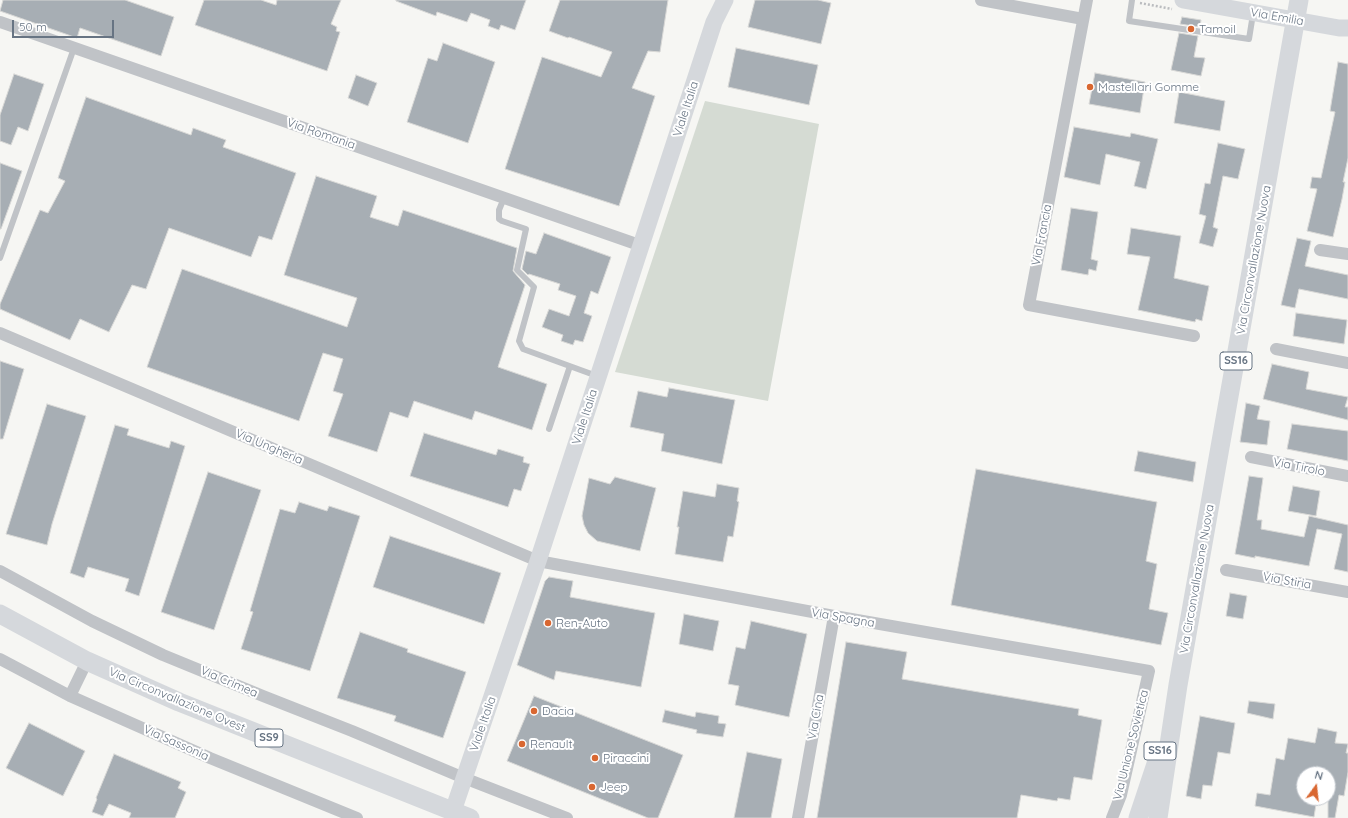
<!DOCTYPE html>
<html>
<head>
<meta charset="utf-8">
<style>
	body { margin:0 }
	#map { position:relative; width:1348px; height:818px; overflow:hidden; background:#f6f6f3; font-family:Quicksand,sans-serif }
	canvas { display:block }
	.north { position:absolute; left:1296px; top:766px; width:40px; height:40px; box-sizing:border-box; background:#fff; border:1px solid #c2c7cd; border-radius:50%; rotate:15deg; font-size:11px; font-weight:700; line-height:16px; text-align:center; color:#677483 }
	.north::after { content:''; display:block; margin:auto; width:14px; height:18px; background:#d96731; clip-path:polygon(50% 0,100% 100%,50% 72%,0 100%) }
	.scale { position:absolute; left:12px; top:20px; width:102px; height:18px; box-sizing:border-box; border:2px solid #677483; border-top:0; padding-left:5px; font-size:12px; line-height:14px; white-space:nowrap; color:#677483; -webkit-text-stroke:3px #fff; paint-order:stroke }
</style>
</head>
<body>
<div id="map">
<canvas width="1348" height="818"></canvas>
<div class="north">N</div>
<div class="scale">50 m</div>
</div>
<script>
const ctx = document.querySelector('canvas').getContext('2d');
ctx.lineJoin = 'round';
function paint(path, color) { ctx.fillStyle = color; ctx.fill(path, 'evenodd'); }
const poly = rows => new Path2D(rows.map(r => 'M' + r).join(''));
function strokePath(path, color, width, dash) { ctx.strokeStyle = color; ctx.lineWidth = width; ctx.lineCap = dash ? 'butt' : 'round'; ctx.setLineDash(dash || []); ctx.stroke(path); }
function drawText(font, color, halo, rows, align = 'center') {
  ctx.font = font + ' Quicksand,sans-serif'; ctx.lineWidth = 4; ctx.setLineDash([]); ctx.textBaseline = 'middle'; ctx.strokeStyle = halo; ctx.fillStyle = color; for (const [text, x, y, turn = 0] of rows) {
    ctx.save(); ctx.translate(x, y); ctx.rotate((+turn || 0) * Math.PI / 180); ctx.textAlign = isNaN(turn) ? turn : align; if (halo) ctx.strokeText(text, 0, 0); ctx.fillText(text, 0, 0); ctx.restore();
  }
}
const green = poly([
	[705,101,819,124,768,401,615,372]
]);
const building = poly([
	[3,0,125,0,174,17,161,56,80,28,77,38,0,11,3,0],
	[204,0,261,0,276,5,277,0,341,0,331,24,337,27,336,31,340,32,327,71,195,25,204,0],
	[396,0,526,0,515,30,501,25,499,30,488,26,490,20,471,13,467,22,437,12,436,16,396,1,396,0],
	[560,0,668,0,660,52,648,51,632,88,655,96,619,206,505,169,542,57,601,77,612,52,569,37,568,38,549,31,560,0],
	[755,0,818,0,831,3,821,44,748,27,755,0],
	[1182,17,1201,20,1200,27,1180,24,1182,17],
	[1179,33,1198,36,1194,57,1205,58,1201,76,1171,70,1179,33],
	[443,43,495,62,468,143,407,122,428,58,437,61,443,43],
	[736,48,818,65,809,105,728,87,736,48],
	[1338,62,1348,64,1348,158,1343,182,1345,182,1342,199,1333,237,1307,231,1317,189,1310,188,1312,177,1321,178,1335,112,1330,111,1338,62],
	[1095,73,1145,82,1140,113,1089,104,1095,73],
	[14,74,44,84,28,131,18,127,11,145,0,141,0,115,14,74],
	[356,75,377,83,368,106,348,98,356,75],
	[1179,92,1225,101,1220,131,1174,123,1179,92],
	[86,97,191,135,193,128,226,140,223,147,296,173,272,240,259,236,251,257,169,228,146,289,132,285,109,332,80,319,70,340,0,309,0,304,40,210,48,213,65,181,58,178,86,97],
	[1074,127,1130,137,1131,133,1158,139,1146,189,1134,186,1140,162,1106,154,1100,185,1064,177,1074,127],
	[1218,143,1245,149,1238,179,1223,176,1213,227,1218,229,1213,247,1199,243,1206,216,1199,214,1205,183,1210,184,1218,143],
	[0,163,22,171,1,229,0,229,0,163],
	[316,176,377,196,370,217,398,226,403,210,517,248,513,271,525,285,498,367,547,384,532,430,475,411,472,420,414,401,408,418,390,412,377,452,328,436,343,394,333,391,343,359,323,353,299,421,147,367,182,269,347,327,357,298,284,275,316,176],
	[1071,208,1098,212,1091,259,1098,261,1096,271,1089,269,1088,275,1061,270,1071,208],
	[1131,228,1181,236,1174,278,1209,286,1202,321,1196,319,1195,322,1138,310,1150,257,1127,254,1131,228],
	[544,233,611,257,598,294,591,291,584,313,592,316,583,342,575,340,573,345,561,341,563,335,542,327,549,309,569,316,576,296,558,290,560,284,529,274,528,275,522,269,526,251,536,254,544,233],
	[1297,238,1311,241,1305,266,1348,275,1348,299,1299,289,1295,308,1281,305,1297,238],
	[1296,313,1347,320,1344,344,1293,336,1296,313],
	[0,361,24,369,3,439,0,439,0,361],
	[1272,364,1309,372,1306,389,1348,397,1345,407,1348,407,1348,420,1263,399,1272,364],
	[669,388,735,400,722,464,661,451,664,434,630,427,638,391,667,397,669,388],
	[1246,403,1260,406,1257,419,1270,421,1267,445,1240,442,1246,403],
	[47,404,86,416,52,524,47,545,6,534,47,404],
	[1292,424,1348,431,1348,461,1287,449,1292,424],
	[115,425,129,429,127,435,169,448,171,441,185,446,139,596,125,591,129,579,88,567,84,578,70,573,115,425],
	[424,433,496,455,498,449,524,457,523,462,530,464,521,491,514,489,508,507,410,476,424,433],
	[1138,451,1196,462,1193,482,1134,471,1138,451],
	[976,469,1157,502,1146,561,1157,564,1149,609,1168,613,1161,645,951,605,976,469],
	[208,472,261,490,214,630,161,612,208,472],
	[1249,476,1263,478,1257,520,1262,520,1261,529,1304,537,1309,516,1348,525,1348,572,1334,569,1342,534,1317,529,1309,566,1255,556,1255,558,1235,554,1249,476],
	[615,477,656,488,640,551,597,541,588,533,584,525,582,516,589,478,610,484,615,477],
	[717,484,739,488,737,501,739,502,733,537,728,536,723,562,675,554,679,527,677,527,683,491,715,497,717,484],
	[1293,486,1320,491,1316,516,1288,511,1293,486],
	[299,502,327,511,329,506,360,516,310,671,241,649,253,612,250,611,280,509,295,513,299,502],
	[390,536,501,573,484,624,373,587,390,536],
	[549,577,573,581,570,597,655,613,641,687,556,671,554,680,517,665,545,581,549,577],
	[1230,593,1247,596,1243,619,1226,616,1230,593],
	[684,614,719,621,713,651,679,644,684,614],
	[751,621,807,634,789,717,735,705,739,686,728,684,736,647,745,649,751,621],
	[360,632,408,649,407,652,466,672,443,738,394,721,396,716,337,698,360,632],
	[846,642,907,652,902,679,1079,709,1078,715,1102,720,1092,780,1074,777,1070,800,1058,798,1057,801,1021,795,1017,818,817,818,846,642],
	[534,696,683,755,658,818,648,818,507,761,534,696],
	[1249,701,1275,704,1273,719,1247,713,1249,701],
	[665,710,695,717,696,712,719,716,718,723,726,724,723,737,696,733,697,730,662,722,665,710],
	[1200,716,1235,723,1230,754,1218,752,1212,786,1203,785,1201,799,1186,796,1200,716],
	[29,723,85,751,63,796,6,768,29,723],
	[1318,728,1337,732,1335,743,1348,744,1346,753,1348,753,1348,772,1344,796,1339,795,1335,818,1328,818,1328,774,1304,774,1304,798,1317,798,1314,817,1255,806,1257,793,1270,795,1276,758,1284,760,1288,738,1315,743,1318,728],
	[747,752,782,759,771,818,734,818,747,752],
	[114,754,181,782,178,788,186,792,175,818,129,818,131,813,109,804,103,816,92,812,97,799,96,798,114,754]
]);
const path = poly([
	[1140,3,1172,9]
]);
const lane = poly([
	[1132,0,1129,21,1249,39,1253,14],
	[504,198,499,210,499,219,502,221,526,229,517,270,534,287,519,341,523,349,597,376],
	[0,258,74,48],
	[549,429,570,366]
]);
const street = poly([
	[981,0,1083,19],
	[1087,0,1029,305,1194,336],
	[0,22,642,246],
	[1320,250,1348,254],
	[0,333,538,561,834,616,1149,671,1121,795,1112,818],
	[1276,349,1348,363],
	[1251,457,1348,476],
	[1226,570,1348,592],
	[0,571,92,621,163,655,263,696,352,731,464,778,567,818],
	[0,659,70,696,210,758,357,818],
	[70,696,87,661],
	[798,818,834,616]
]);
const secondary = poly([
	[1183,0,1339,28,1348,28],
	[453,811,538,561,714,22,725,0]
]);
const primary = poly([
	[0,614,87,661,179,702,470,818],
	[1138,818,1156,764],
	[1158,818,1178,685,1299,0]
]);
const markers = [
	[1191,29,4,"#d96731"],
	[1090,87,4,"#d96731"],
	[548,623,4,"#d96731"],
	[534,711,4,"#d96731"],
	[522,744,4,"#d96731"],
	[595,758,4,"#d96731"],
	[592,787,4,"#d96731"]
];
const shields = [
	[1236,361,32],
	[269,738,28],
	[1160,751,32]
];
const shieldNames = [
	["SS16",1236,361],
	["SS9",269,738],
	["SS16",1160,751]
];
const streetNames = [
	["Via Emilia",1277,17,10],
	["Viale Italia",686,109,-72],
	["Via Romania",321,134,19],
	["Via Francia",1042,235,-79],
	["Via Circonvallazione Nuova",1254,260,-80],
	["Viale Italia",585,417,-72],
	["Via Ungheria",269,447,23],
	["Via Tirolo",1299,467,11],
	["Via Circonvallazione Nuova",1197,579,-80],
	["Via Stiria",1287,581,10],
	["Via Spagna",843,618,10],
	["Via Crimea",229,682,23],
	["Via Circonvallazione Ovest",177,700,23],
	["Via Cina",816,717,-80],
	["Viale Italia",483,724,-71],
	["Via Sassonia",176,743,24],
	["Via Unione Sovietica",1131,745,-76]
];
const poiNames = [
	["Tamoil",1199,29],
	["Mastellari Gomme",1098,87],
	["Ren-Auto",556,623],
	["Dacia",542,711],
	["Renault",530,744],
	["Piraccini",603,758],
	["Jeep",600,787]
];
paint(green, '#d5dbd3');
paint(building, '#a7aeb4');
strokePath(building, '#d8d8d6', 1);
strokePath(path, '#babcbf', 2.5, [2, 2]);
strokePath(lane, '#c0c3c7', 6);
strokePath(street, '#c0c3c7', 12);
strokePath(secondary, '#d5d8dc', 17);
strokePath(primary, '#d5d8dc', 19);
for (const [x, y, r, color] of markers) { const dot = new Path2D(); dot.arc(x, y, r, 0, 2 * Math.PI); ctx.fillStyle = color; ctx.fill(dot); strokePath(dot, '#fff', 1.5); }
for (const [x, y, w] of shields) { const box = new Path2D(); box.roundRect(x - w / 2, y - 9, w, 18, 3); ctx.fillStyle = '#fff'; ctx.fill(box); strokePath(box, '#677483', 1); }
drawText('bold 11px', '#677483', null, shieldNames);
drawText('12px', '#677483', '#fff', streetNames);
drawText('12px', '#677483', '#fff', poiNames, 'left');
</script>
</body>
</html>
